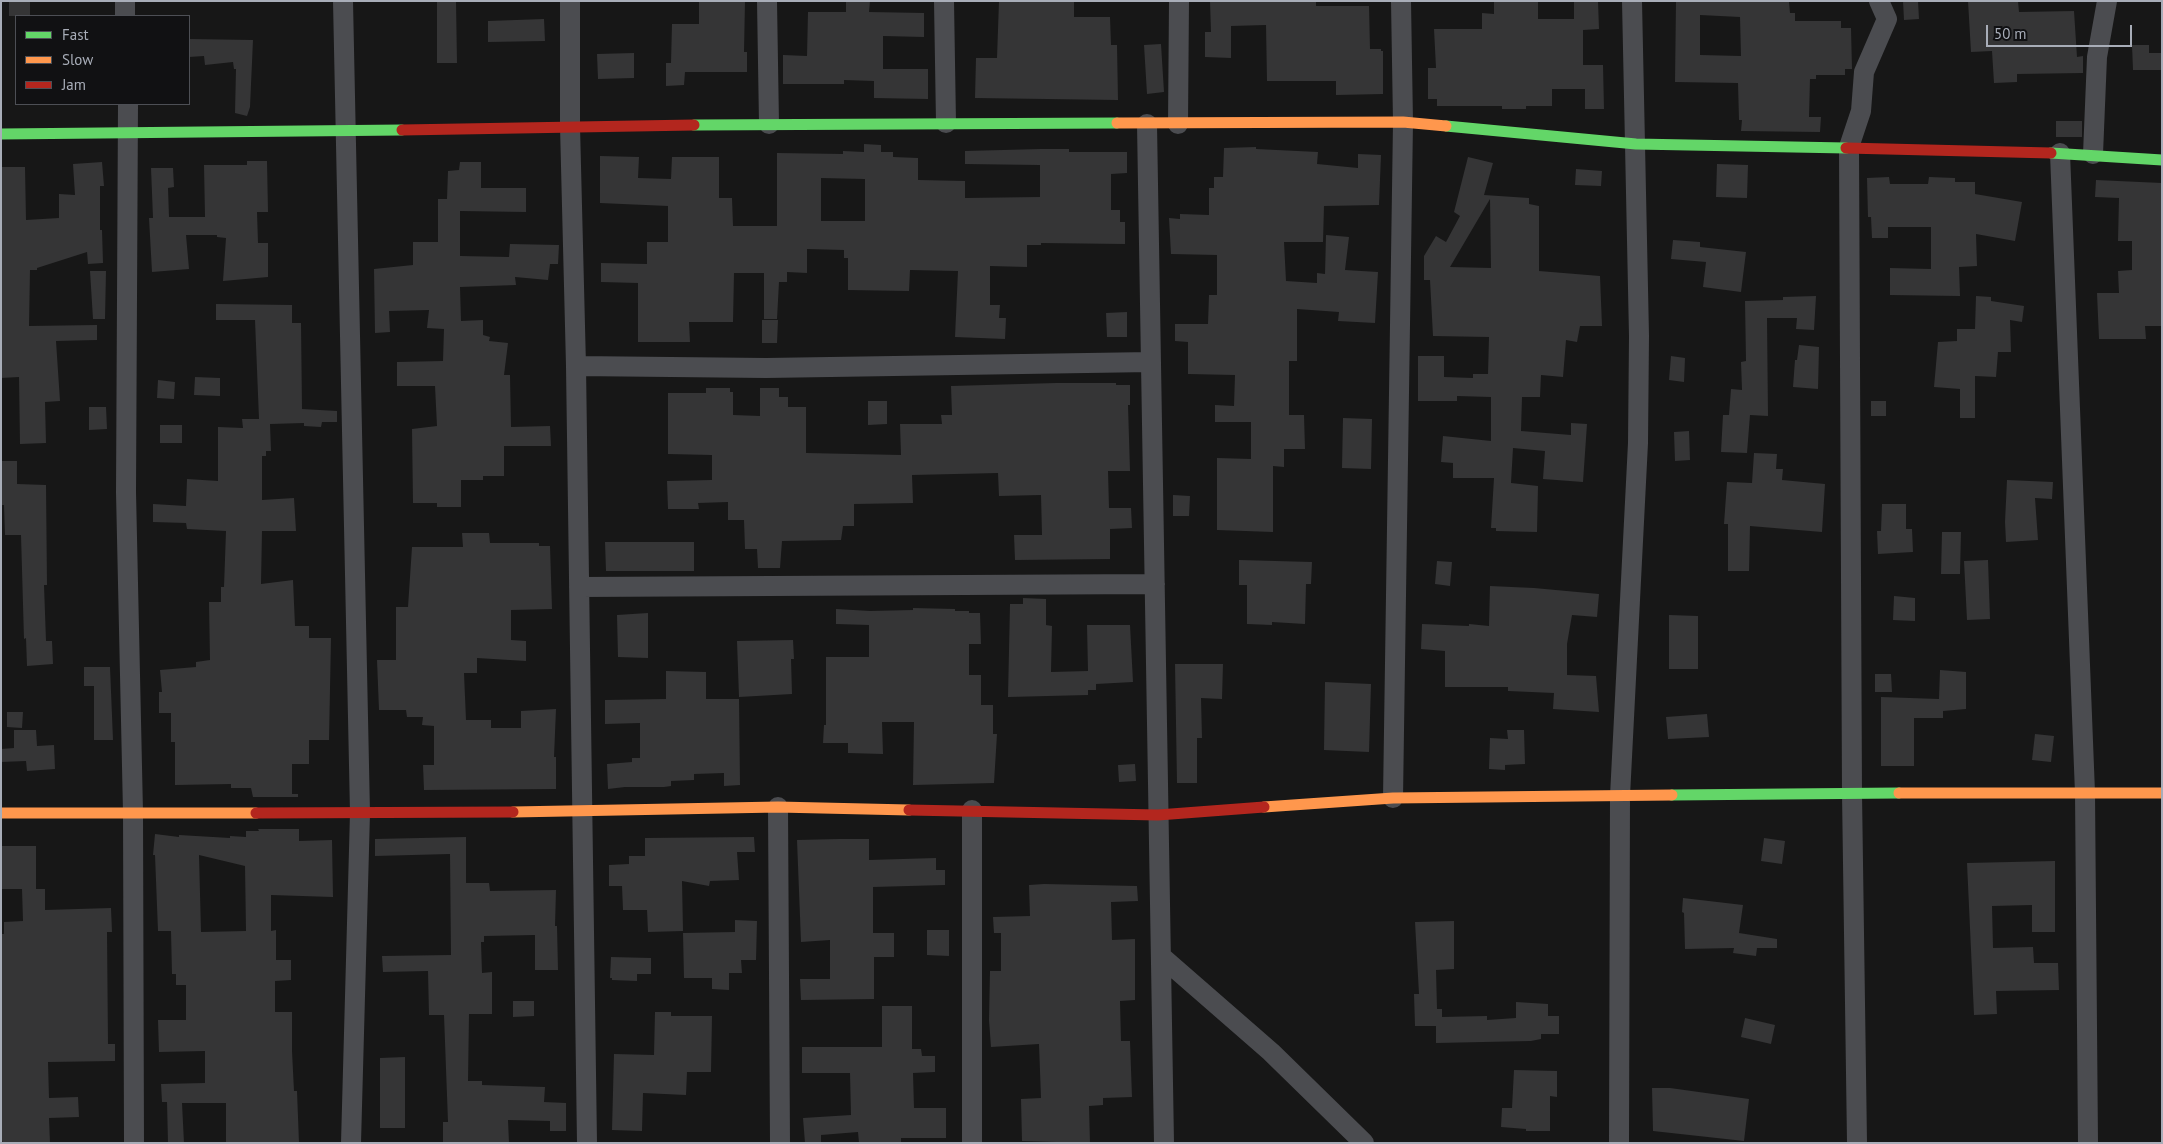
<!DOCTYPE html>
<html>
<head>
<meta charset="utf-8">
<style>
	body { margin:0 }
	#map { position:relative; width:2163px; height:1144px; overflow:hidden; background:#171717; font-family:"PT Sans",sans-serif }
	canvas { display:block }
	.frame { position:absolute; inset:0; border:2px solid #a8adb8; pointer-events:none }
	.legend { position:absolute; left:15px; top:15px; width:175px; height:90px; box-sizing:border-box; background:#111113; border:1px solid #4d4f55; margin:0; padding:6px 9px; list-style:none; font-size:15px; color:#a8adb8 }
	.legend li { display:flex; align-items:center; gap:10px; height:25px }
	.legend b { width:25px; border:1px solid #4d4f55 }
	.scale { position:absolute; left:1986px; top:25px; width:146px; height:22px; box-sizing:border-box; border:2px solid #a8adb8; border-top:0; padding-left:6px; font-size:15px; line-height:18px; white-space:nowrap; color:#a8adb8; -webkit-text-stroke:4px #111113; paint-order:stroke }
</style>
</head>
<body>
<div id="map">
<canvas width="2163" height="1144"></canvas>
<div class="frame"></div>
<ul class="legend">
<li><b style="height:6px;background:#63d668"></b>Fast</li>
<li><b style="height:6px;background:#ff974d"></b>Slow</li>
<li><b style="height:6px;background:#b3261e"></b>Jam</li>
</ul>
<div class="scale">50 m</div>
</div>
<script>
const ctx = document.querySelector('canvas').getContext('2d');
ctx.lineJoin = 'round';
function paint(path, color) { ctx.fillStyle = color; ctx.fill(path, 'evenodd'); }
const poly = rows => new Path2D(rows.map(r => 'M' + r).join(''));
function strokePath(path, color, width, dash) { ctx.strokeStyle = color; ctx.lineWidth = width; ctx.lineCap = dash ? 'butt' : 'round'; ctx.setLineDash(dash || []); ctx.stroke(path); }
const building = poly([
	[9,1,30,1,30,16,9,16],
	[437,1,456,1,457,63,437,63],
	[699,1,745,1,744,52,747,52,747,72,685,72,684,85,666,86,666,63,671,63,672,24,699,24],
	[846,1,870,1,869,12,924,13,924,37,883,36,883,69,928,69,928,99,874,98,874,81,844,80,844,84,783,84,783,55,807,56,808,12,846,12],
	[999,1,1074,1,1074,17,1110,17,1111,45,1117,45,1118,100,975,98,976,58,997,58],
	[1210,1,1316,1,1316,6,1369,6,1370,49,1381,49,1381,51,1383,51,1383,94,1336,95,1336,81,1267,81,1266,25,1231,26,1231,58,1205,57,1205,32,1211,32],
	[1494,1,1538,1,1538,19,1574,19,1574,1,1598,1,1599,29,1583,30,1583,65,1603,65,1604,109,1585,109,1585,89,1552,89,1552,106,1526,106,1526,109,1502,109,1502,106,1437,106,1437,99,1428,99,1428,68,1436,68,1434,29,1482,29,1482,13,1494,14],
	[1676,1,1789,2,1790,13,1795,13,1795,21,1841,21,1841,28,1851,28,1852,69,1845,69,1845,75,1816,75,1816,79,1810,79,1809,117,1821,117,1820,132,1741,131,1742,120,1739,120,1738,83,1675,82],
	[1700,15,1740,17,1741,56,1700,55],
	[1903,1,1918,1,1919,19,1904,20],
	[1968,1,2018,1,2019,12,2074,11,2077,57,2083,56,2083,73,2017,74,2017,82,1994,83,1992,51,1971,52],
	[544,19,545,41,488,42,488,21],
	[189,39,253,40,250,107,247,116,235,113,236,69,234,69,233,62,205,65,204,56,189,57],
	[1161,44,1164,92,1147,94,1144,45],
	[2132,45,2149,45,2149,53,2162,53,2162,70,2133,70],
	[634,53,634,78,598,79,597,54],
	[2056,121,2082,121,2082,137,2056,137],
	[864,144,881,145,881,152,893,152,893,157,918,158,918,180,965,181,965,198,1040,197,1040,165,965,164,965,151,1041,149,1069,149,1069,152,1127,152,1127,173,1111,174,1111,210,1120,210,1120,222,1125,222,1125,244,1041,243,1041,245,1027,245,1027,267,990,266,990,305,1000,305,999,318,1006,318,1005,339,955,337,958,271,910,270,909,291,848,290,848,258,844,258,844,250,807,249,807,273,787,272,787,282,779,282,777,319,764,319,764,273,734,273,733,322,689,322,690,342,638,342,638,283,601,282,601,263,647,264,647,242,668,242,668,206,600,203,600,156,639,157,638,178,671,179,672,157,719,157,719,198,732,198,733,226,777,226,777,153,843,154,843,151,864,152],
	[821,178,865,179,865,221,821,221],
	[1256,147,1256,149,1318,152,1317,164,1358,168,1358,154,1381,155,1379,205,1324,206,1323,242,1284,242,1286,281,1317,283,1317,273,1325,274,1326,235,1349,237,1345,270,1378,272,1375,323,1338,321,1339,312,1297,309,1297,361,1289,361,1289,415,1304,415,1305,449,1284,449,1284,467,1273,466,1273,532,1217,530,1217,458,1251,459,1251,422,1215,422,1215,405,1234,406,1235,375,1188,374,1188,342,1175,341,1175,324,1208,324,1209,295,1217,295,1217,255,1171,254,1169,218,1180,219,1180,214,1209,215,1209,188,1214,188,1214,177,1223,177,1224,148],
	[1468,157,1493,163,1484,195,1529,198,1529,204,1539,206,1539,271,1600,276,1602,326,1580,326,1577,342,1566,340,1563,377,1541,375,1540,397,1522,397,1521,431,1571,435,1571,423,1587,424,1583,482,1543,479,1545,451,1513,448,1511,483,1538,486,1537,532,1496,531,1496,528,1491,528,1494,478,1453,478,1453,463,1441,462,1443,436,1491,441,1491,397,1457,396,1457,401,1418,401,1418,356,1444,356,1444,377,1473,378,1473,374,1488,374,1489,337,1433,336,1430,280,1424,280,1424,256,1436,236,1446,242,1460,216,1454,212],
	[1490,199,1491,268,1450,267],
	[247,161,267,161,268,212,257,212,258,243,268,243,268,277,223,281,226,238,217,237,217,235,186,235,189,269,152,272,149,218,153,218,151,168,173,168,174,187,168,188,169,217,205,217,204,165,247,165],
	[102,162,104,186,100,186,100,230,102,230,103,263,88,264,87,252,37,268,37,270,30,270,29,326,97,325,97,340,56,341,60,401,45,402,46,443,20,444,19,377,1,378,1,167,25,167,26,220,59,218,59,194,75,195,73,164],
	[460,162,481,162,481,188,526,188,526,212,460,211,460,256,509,257,510,244,559,245,558,264,550,264,548,280,515,277,516,285,460,287,461,321,483,320,483,335,490,337,489,341,508,343,504,375,510,375,511,427,550,426,551,446,504,446,504,476,483,476,483,480,461,480,461,507,437,507,437,503,413,503,412,429,437,426,435,386,397,386,397,362,443,361,444,329,427,328,429,310,389,311,390,332,375,333,374,269,413,265,413,242,438,242,438,199,447,199,448,171,459,170],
	[1717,164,1748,165,1747,198,1716,197],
	[1576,169,1602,171,1601,186,1575,185],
	[1889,177,1890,184,1928,184,1929,177,1955,178,1955,182,1975,182,1975,194,2022,202,2015,241,1976,234,1977,266,1959,267,1960,296,1890,295,1890,268,1931,269,1931,227,1888,227,1888,238,1872,238,1871,217,1868,217,1867,178],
	[2096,180,2162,183,2161,326,2145,326,2146,339,2099,339,2097,293,2119,293,2118,271,2132,270,2132,241,2118,241,2119,198,2095,197],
	[1673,240,1700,242,1700,247,1746,252,1741,292,1703,287,1706,262,1671,259],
	[90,271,106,271,105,319,93,319],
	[1816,296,1814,330,1796,329,1797,318,1767,318,1768,416,1750,415,1747,453,1721,452,1723,415,1729,415,1731,389,1742,390,1741,362,1746,361,1745,301,1783,300,1783,297],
	[1976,296,1991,297,1991,301,2024,306,2022,322,2010,320,2011,352,1998,352,1996,377,1975,376,1975,418,1960,418,1960,389,1934,387,1938,342,1957,341,1957,329,1975,329],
	[216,304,292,305,292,323,301,323,302,409,337,411,337,422,322,422,321,427,304,426,304,423,270,424,271,451,266,451,266,456,262,456,262,500,294,498,296,531,262,531,261,584,293,580,295,626,309,626,309,638,331,638,329,740,309,740,309,764,292,764,292,794,298,794,298,797,253,797,251,788,231,788,231,784,175,785,175,742,171,742,171,713,159,713,159,692,162,692,160,670,196,667,196,662,210,660,209,602,221,602,221,587,224,587,226,531,187,529,186,523,153,522,153,504,186,506,187,479,218,481,218,427,243,428,242,419,259,419,255,320,216,320],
	[1127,312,1127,337,1107,337,1106,313],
	[762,320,778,320,777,343,762,343],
	[1799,345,1819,347,1818,389,1793,387,1795,360,1797,360],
	[1671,356,1685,358,1684,382,1669,380],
	[195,377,220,378,220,396,194,395],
	[158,380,175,382,174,399,157,398],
	[1056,383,1116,383,1116,385,1130,385,1130,405,1128,405,1130,471,1108,471,1109,508,1131,508,1132,528,1110,529,1110,559,1015,560,1014,535,1042,535,1041,495,999,496,998,473,912,475,913,503,854,504,854,526,843,526,841,540,782,541,780,568,758,568,757,549,745,549,744,520,728,520,728,502,698,503,699,509,668,509,667,481,712,480,712,455,668,454,668,393,706,393,706,388,730,388,730,392,733,392,733,415,760,416,760,388,779,388,779,397,788,397,788,407,806,407,806,453,901,455,900,424,942,424,941,415,952,415,951,386],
	[868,401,887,401,887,424,868,425],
	[1871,401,1886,401,1886,416,1871,416],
	[89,407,106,407,107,429,89,430],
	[1343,418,1372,419,1371,469,1342,468],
	[160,425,182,425,182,443,160,443],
	[1689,431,1690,460,1675,461,1674,432],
	[1754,453,1777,454,1776,469,1783,469,1782,480,1825,484,1822,532,1750,526,1749,571,1728,571,1728,524,1724,524,1727,482,1752,483],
	[1,461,17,461,17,484,46,485,47,585,44,585,46,641,52,641,53,664,27,666,26,638,24,639,21,535,5,535,4,505,1,505],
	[2007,480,2053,482,2052,499,2035,498,2038,540,2006,542,2005,522],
	[1173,495,1190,496,1189,516,1173,516],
	[1882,504,1906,504,1906,529,1912,529,1913,552,1878,554,1877,531,1881,531],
	[1942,532,1961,532,1960,574,1941,574],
	[462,533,489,533,490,543,539,543,539,546,550,546,552,609,511,610,511,640,526,641,526,661,477,658,477,673,464,673,466,720,491,720,491,728,521,728,521,711,556,709,554,757,556,757,556,789,424,790,423,765,434,765,434,726,422,725,423,717,407,717,406,710,379,710,377,660,396,660,396,607,408,607,412,547,463,547],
	[605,542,694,542,694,571,606,571],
	[1239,560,1312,562,1311,584,1306,584,1305,624,1272,622,1272,625,1247,624,1247,585,1239,585],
	[1988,560,1990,619,1967,620,1964,561],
	[1437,561,1452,562,1450,586,1435,584],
	[1490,586,1534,588,1599,594,1597,617,1572,615,1567,644,1567,675,1596,676,1599,712,1553,709,1554,693,1508,691,1508,687,1445,687,1445,651,1421,649,1422,624,1469,626,1469,624,1489,626],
	[1894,596,1915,598,1915,621,1893,620],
	[1023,598,1046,599,1046,625,1052,626,1051,672,1088,671,1087,625,1130,625,1133,682,1096,684,1096,690,1088,690,1088,695,1008,697,1010,604,1023,604],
	[913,608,955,609,955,611,969,611,969,613,980,613,981,644,969,644,969,675,981,675,981,705,993,705,993,734,997,734,994,783,913,785,914,722,882,722,883,754,848,753,848,743,823,743,824,725,826,725,826,657,869,657,869,625,836,624,836,609,870,611,913,610],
	[648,613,648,658,618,657,617,615],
	[1669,615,1698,616,1698,669,1669,669],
	[793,640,794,659,791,659,792,694,739,697,737,641],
	[1175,664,1223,664,1222,699,1201,698,1202,738,1197,738,1197,783,1177,783],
	[84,667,110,667,113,740,94,740,94,686,84,686],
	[1940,670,1966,672,1966,709,1943,711,1943,718,1914,718,1914,766,1881,766,1881,697,1939,699],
	[666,671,706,672,706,699,739,699,740,785,724,786,724,773,694,774,694,780,671,781,671,786,664,787,625,787,608,789,607,764,632,762,632,758,640,758,640,723,605,724,605,700,666,699],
	[1875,674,1891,674,1892,692,1875,692],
	[1325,682,1371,684,1369,752,1324,750],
	[7,712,23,712,22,728,7,727],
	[1707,714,1709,737,1668,739,1666,717],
	[14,730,36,730,37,746,54,745,55,769,27,771,26,761,1,762,1,749,14,748],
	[1507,730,1524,730,1525,764,1505,765,1505,770,1489,769,1490,738,1508,739],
	[2035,734,2054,736,2051,762,2032,760],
	[1135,764,1136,781,1119,782,1118,765],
	[258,829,299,829,299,841,332,840,333,897,271,895,271,931,276,930,276,960,291,960,291,980,275,981,275,1012,292,1012,292,1051,294,1091,297,1091,299,1143,226,1143,226,1103,182,1103,184,1143,168,1143,167,1102,162,1102,161,1084,205,1083,205,1051,159,1052,158,1020,186,1020,186,985,176,985,176,974,172,974,171,931,158,931,155,855,153,855,155,834,179,837,179,835,230,838,230,836,246,837,246,831,259,831],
	[199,855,245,866,246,931,201,932],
	[466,837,466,883,489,883,490,891,556,890,555,926,557,926,558,970,535,970,535,935,484,936,484,942,481,942,482,973,492,972,492,1014,469,1014,468,1081,482,1081,482,1085,545,1087,544,1102,566,1103,566,1131,550,1131,550,1121,508,1120,509,1143,443,1143,443,1122,448,1122,444,1015,429,1015,428,971,383,972,382,956,451,955,450,854,375,856,375,839],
	[754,837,755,852,737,852,739,880,710,881,709,886,682,881,683,931,648,932,647,910,623,910,622,886,609,886,609,865,629,864,629,856,645,856,645,838],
	[1764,838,1785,841,1782,864,1761,861],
	[839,839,869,839,869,860,936,858,936,870,945,870,945,885,873,887,873,933,894,933,894,957,874,957,874,999,801,1000,800,979,830,979,830,940,801,942,797,840],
	[1,846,36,846,36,889,45,889,45,910,111,908,112,932,107,932,108,1044,115,1044,115,1061,48,1062,49,1098,78,1097,79,1117,49,1118,50,1143,3,1143,1,1138,1,934,4,934,4,922,23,921,22,889,1,889],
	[2055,861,2055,932,2032,932,2032,905,1992,906,1993,948,2033,947,2034,963,2058,963,2059,990,1996,991,1997,1014,1974,1015,1967,863],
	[1044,884,1137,886,1138,901,1111,902,1112,940,1135,939,1135,1000,1120,1001,1121,1041,1130,1041,1132,1097,1103,1098,1103,1105,1089,1106,1090,1143,1022,1141,1021,1099,1041,1098,1039,1044,991,1047,989,1020,990,971,1001,971,1001,933,994,933,993,917,1030,916,1029,885],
	[1683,898,1743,905,1739,933,1777,939,1777,948,1757,948,1756,956,1733,953,1734,948,1685,949,1684,913,1682,912],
	[735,920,757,921,756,960,741,960,742,973,729,973,729,990,712,989,712,978,684,978,683,933,735,932],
	[1454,921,1454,969,1436,970,1437,1009,1442,1009,1442,1017,1487,1016,1487,1020,1516,1018,1516,1002,1548,1004,1548,1016,1559,1016,1559,1034,1541,1034,1541,1039,1531,1041,1436,1043,1436,1026,1415,1026,1414,994,1419,994,1415,922],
	[927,930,949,930,949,956,927,955],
	[611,957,651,958,651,974,637,974,637,981,612,980,612,978,610,978],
	[513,1001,534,1001,534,1016,513,1017],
	[882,1006,912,1006,912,1049,921,1049,922,1056,935,1056,935,1072,913,1073,914,1108,946,1108,946,1138,901,1138,901,1143,859,1143,858,1132,821,1135,821,1143,805,1143,803,1118,851,1115,850,1073,802,1073,802,1047,882,1047],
	[655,1012,671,1012,671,1016,712,1016,711,1072,687,1072,686,1095,643,1093,642,1131,612,1130,614,1054,654,1055],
	[1745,1018,1775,1025,1771,1044,1741,1037],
	[405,1057,405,1128,380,1128,380,1058],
	[1514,1070,1557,1071,1557,1097,1550,1096,1550,1131,1526,1131,1526,1129,1501,1127,1502,1108,1512,1108],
	[1652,1088,1670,1088,1749,1099,1744,1141,1653,1131]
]);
const street = poly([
	[125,1,125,16],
	[343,1,360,813,351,1143],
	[570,1,570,126,576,366,587,1143],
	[767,1,769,124],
	[944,1,946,123],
	[128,104,126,492,133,812,134,1143],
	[1147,124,1164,1143],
	[1178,124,1179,1],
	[2060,153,2085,793,2088,1143],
	[2093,154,2097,57,2107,1],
	[576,366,766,368,1151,362],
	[579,587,1155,584],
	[1393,798,1403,122,1401,1],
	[778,807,780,1143],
	[1162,957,1271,1052,1364,1143],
	[972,1143,972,810],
	[1619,1143,1620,796,1638,443,1639,336,1632,1],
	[1857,1143,1852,793,1849,147,1861,111,1864,72,1887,19,1879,1]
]);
const fast = poly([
	[694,125,1117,123],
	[1446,126,1636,144,1846,148],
	[1,134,402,130],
	[2051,153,2162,160],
	[1672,795,1899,793]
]);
const slow = poly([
	[1117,123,1403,122,1446,126],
	[1899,793,2162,793],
	[1264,807,1393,798,1672,795],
	[513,812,778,807,909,810],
	[1,813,256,813]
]);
const jam = poly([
	[402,130,694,125],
	[1846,148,2051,153],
	[909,810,1158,815,1264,807],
	[256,813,513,812]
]);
paint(building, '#353536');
strokePath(street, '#4b4c50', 20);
strokePath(fast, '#63d668', 11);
strokePath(slow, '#ff974d', 11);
strokePath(jam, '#b3261e', 11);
</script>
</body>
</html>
